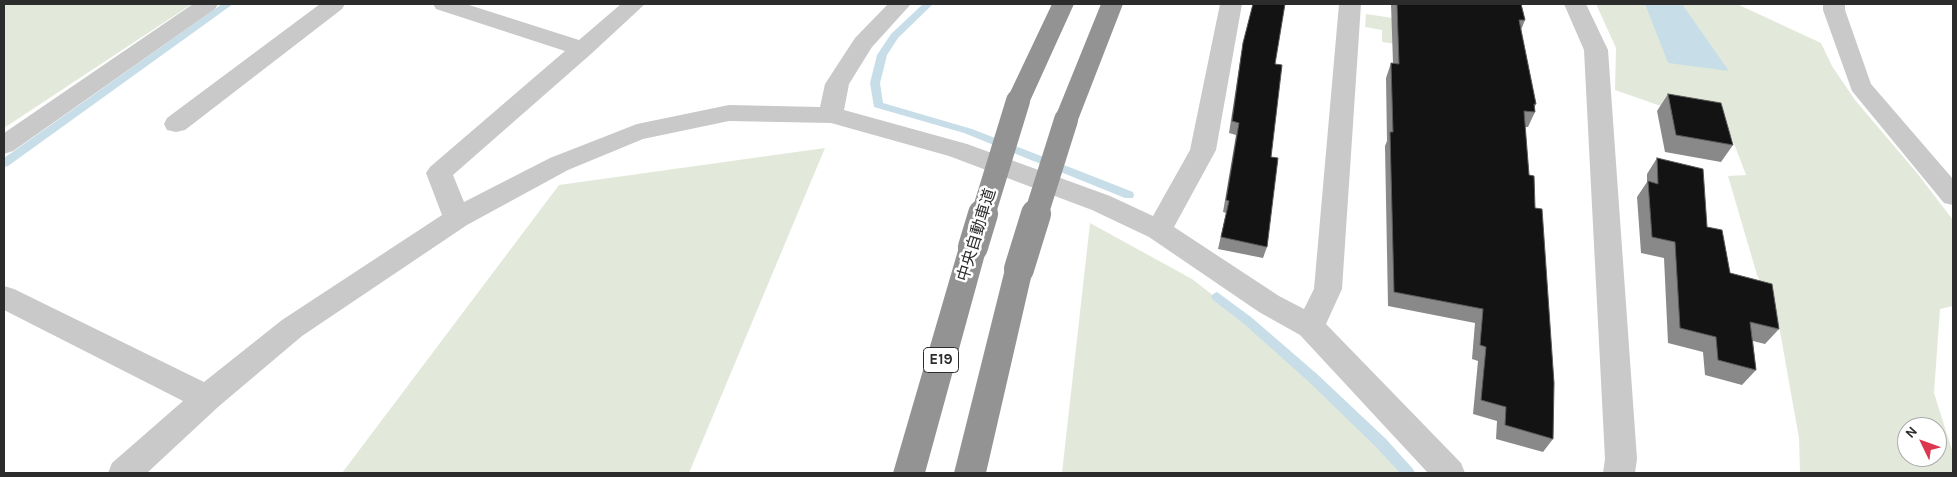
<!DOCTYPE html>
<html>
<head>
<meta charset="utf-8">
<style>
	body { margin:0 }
	#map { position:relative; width:1957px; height:477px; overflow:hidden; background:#fff; font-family:Karla,sans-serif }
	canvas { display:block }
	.frame { position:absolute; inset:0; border:5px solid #2c2c2c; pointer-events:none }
	.north { position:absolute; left:1897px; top:417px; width:50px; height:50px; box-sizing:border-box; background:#fff; border:1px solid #ababab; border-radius:50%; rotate:312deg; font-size:14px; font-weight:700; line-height:20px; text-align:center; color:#2c2c2c }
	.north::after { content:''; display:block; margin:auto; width:18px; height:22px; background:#db374e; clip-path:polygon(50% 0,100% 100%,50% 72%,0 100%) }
</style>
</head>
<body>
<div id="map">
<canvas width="1957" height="477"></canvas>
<div class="frame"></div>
<div class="north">N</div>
</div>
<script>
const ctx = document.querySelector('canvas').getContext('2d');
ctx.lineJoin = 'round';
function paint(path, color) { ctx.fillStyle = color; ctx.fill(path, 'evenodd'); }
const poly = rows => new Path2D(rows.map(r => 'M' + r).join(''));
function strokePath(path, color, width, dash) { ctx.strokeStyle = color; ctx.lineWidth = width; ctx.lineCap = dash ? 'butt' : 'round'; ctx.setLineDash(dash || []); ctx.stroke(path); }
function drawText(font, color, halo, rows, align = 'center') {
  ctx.font = font + ' Karla,"Noto Sans JP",sans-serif'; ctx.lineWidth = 5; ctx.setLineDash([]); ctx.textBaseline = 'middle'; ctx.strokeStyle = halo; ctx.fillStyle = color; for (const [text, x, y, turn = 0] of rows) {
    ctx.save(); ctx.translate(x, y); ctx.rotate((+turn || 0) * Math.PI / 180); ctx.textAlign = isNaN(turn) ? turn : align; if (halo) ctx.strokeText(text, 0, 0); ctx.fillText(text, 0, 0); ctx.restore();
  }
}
const green = poly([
	[4,4,192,4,4,128],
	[1596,4,1737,4,1821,43,1832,66,1855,100,1917,173,1953,220,1953,306,1940,309,1934,393,1953,453,1953,473,1800,473,1799,438,1779,326,1757,275,1728,176,1746,175,1725,120,1675,111,1615,90,1616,48],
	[1907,427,1937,427,1937,457,1907,457],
	[1366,14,1447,26,1449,52,1382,42,1382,30,1365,27],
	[825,148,689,473,342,473,559,185],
	[1090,223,1192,279,1227,306,1321,386,1386,450,1407,473,1062,473]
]);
const water = poly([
	[1645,4,1682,4,1729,71,1668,63]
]);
const stream = poly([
	[222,4,233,4,8,166,4,167,4,158,222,4],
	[923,4,933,4,898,38,887,55,880,83,883,103,972,129,1133,192,1134,195,1133,198,1125,198,964,133,874,107,870,83,877,55,891,34,923,4],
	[1217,292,1251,317,1317,374,1386,439,1413,469,1415,473,1400,473,1376,447,1309,382,1243,323,1213,300,1211,297,1213,294,1217,292]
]);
const minor = poly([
	[193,4,218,4,215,9,13,151,4,154,4,133,193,4],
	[320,4,345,4,342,9,185,130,176,132,167,130,164,124,167,118,320,4],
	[433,4,466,4,579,40,621,4,645,4,591,54,453,175,464,202,550,158,637,124,729,105,820,107,825,84,855,38,888,4,911,4,872,47,849,84,844,110,967,144,1110,196,1153,216,1190,150,1220,4,1242,4,1216,150,1174,227,1279,296,1304,309,1314,289,1339,4,1361,4,1342,289,1326,324,1461,463,1465,473,1428,473,1300,335,1259,312,1149,237,1092,210,949,156,831,123,729,121,643,139,568,170,467,225,302,336,218,407,147,473,108,473,112,463,183,401,4,310,4,286,14,289,204,382,282,320,442,215,426,173,430,167,565,51,436,9,433,4],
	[1564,4,1586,4,1608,50,1637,459,1635,473,1603,473,1605,459,1584,50,1564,4],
	[1823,4,1845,4,1845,10,1871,84,1953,179,1953,205,1944,203,1852,91,1823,10,1823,4]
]);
const highway = poly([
	[1052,4,1074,4,1030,101,1027,107,1018,109,1009,107,1006,101,1052,4],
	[1101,4,1123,4,1078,120,1075,126,1066,128,1057,126,1054,120,1101,4],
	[973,237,983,240,987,247,925,473,893,473,959,247,963,240,973,237],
	[1019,258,1029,261,1033,269,986,473,954,473,1005,269,1009,261,1019,258]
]);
const highwayBridgeFar1 = poly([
	[983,215,1018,101],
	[1036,215,1066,120]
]);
const highwayBridge = poly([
	[973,247,983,214],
	[1019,269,1036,214]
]);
const wall = poly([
	[1253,4,1275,64,1267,247,1263,258,1218,249,1226,213,1223,212,1236,135,1229,133,1241,55],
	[1391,4,1521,4,1525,20,1521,30,1536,104,1535,106,1535,112,1528,127,1525,127,1529,175,1535,208,1553,439,1543,452,1496,439,1497,421,1473,414,1478,361,1472,359,1475,323,1388,306,1385,146,1387,141,1386,78,1391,63,1393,63],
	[1668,94,1733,145,1721,162,1665,152,1657,111],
	[1657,158,1707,227,1730,273,1779,329,1765,344,1753,341,1756,370,1742,385,1705,375,1703,352,1668,343,1664,258,1641,253,1637,197,1647,182,1647,174]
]);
const building = poly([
	[1253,4,1285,4,1275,64,1282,65,1271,157,1278,158,1267,247,1221,237,1229,201,1226,200,1239,123,1232,121,1243,43,1253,4],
	[1397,4,1521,4,1525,20,1519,20,1536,104,1534,104,1535,112,1524,111,1529,175,1534,176,1535,208,1542,209,1554,383,1553,439,1505,425,1506,407,1481,400,1486,347,1480,345,1483,309,1394,292,1390,132,1393,132,1391,63,1399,64,1397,4],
	[1668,94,1721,103,1733,145,1676,135,1668,94],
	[1657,158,1703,169,1707,227,1722,230,1730,273,1772,284,1779,329,1750,322,1756,370,1718,360,1716,337,1680,328,1675,242,1652,237,1648,181,1658,184,1657,158]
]);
const shields = [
	[941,360,35]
];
const shieldNames = [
	["E19",941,360]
];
const streetNames = [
	["中央自動車道",977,235,-73]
];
paint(green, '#e3e9da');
paint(water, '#c7dee9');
paint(stream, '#c7dee9');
paint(minor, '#c9c9c9');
paint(highway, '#939393');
strokePath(highwayBridgeFar1, '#939393', 24);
strokePath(highwayBridge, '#939393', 30);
paint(wall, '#898989');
paint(building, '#131313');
strokePath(building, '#5a5a5a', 1);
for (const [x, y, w] of shields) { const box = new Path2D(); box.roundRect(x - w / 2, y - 12.5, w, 25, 4); ctx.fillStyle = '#fff'; ctx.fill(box); strokePath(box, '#2c2c2c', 1); }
drawText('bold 15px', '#2c2c2c', null, shieldNames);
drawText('16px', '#2c2c2c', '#fff', streetNames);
</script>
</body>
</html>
